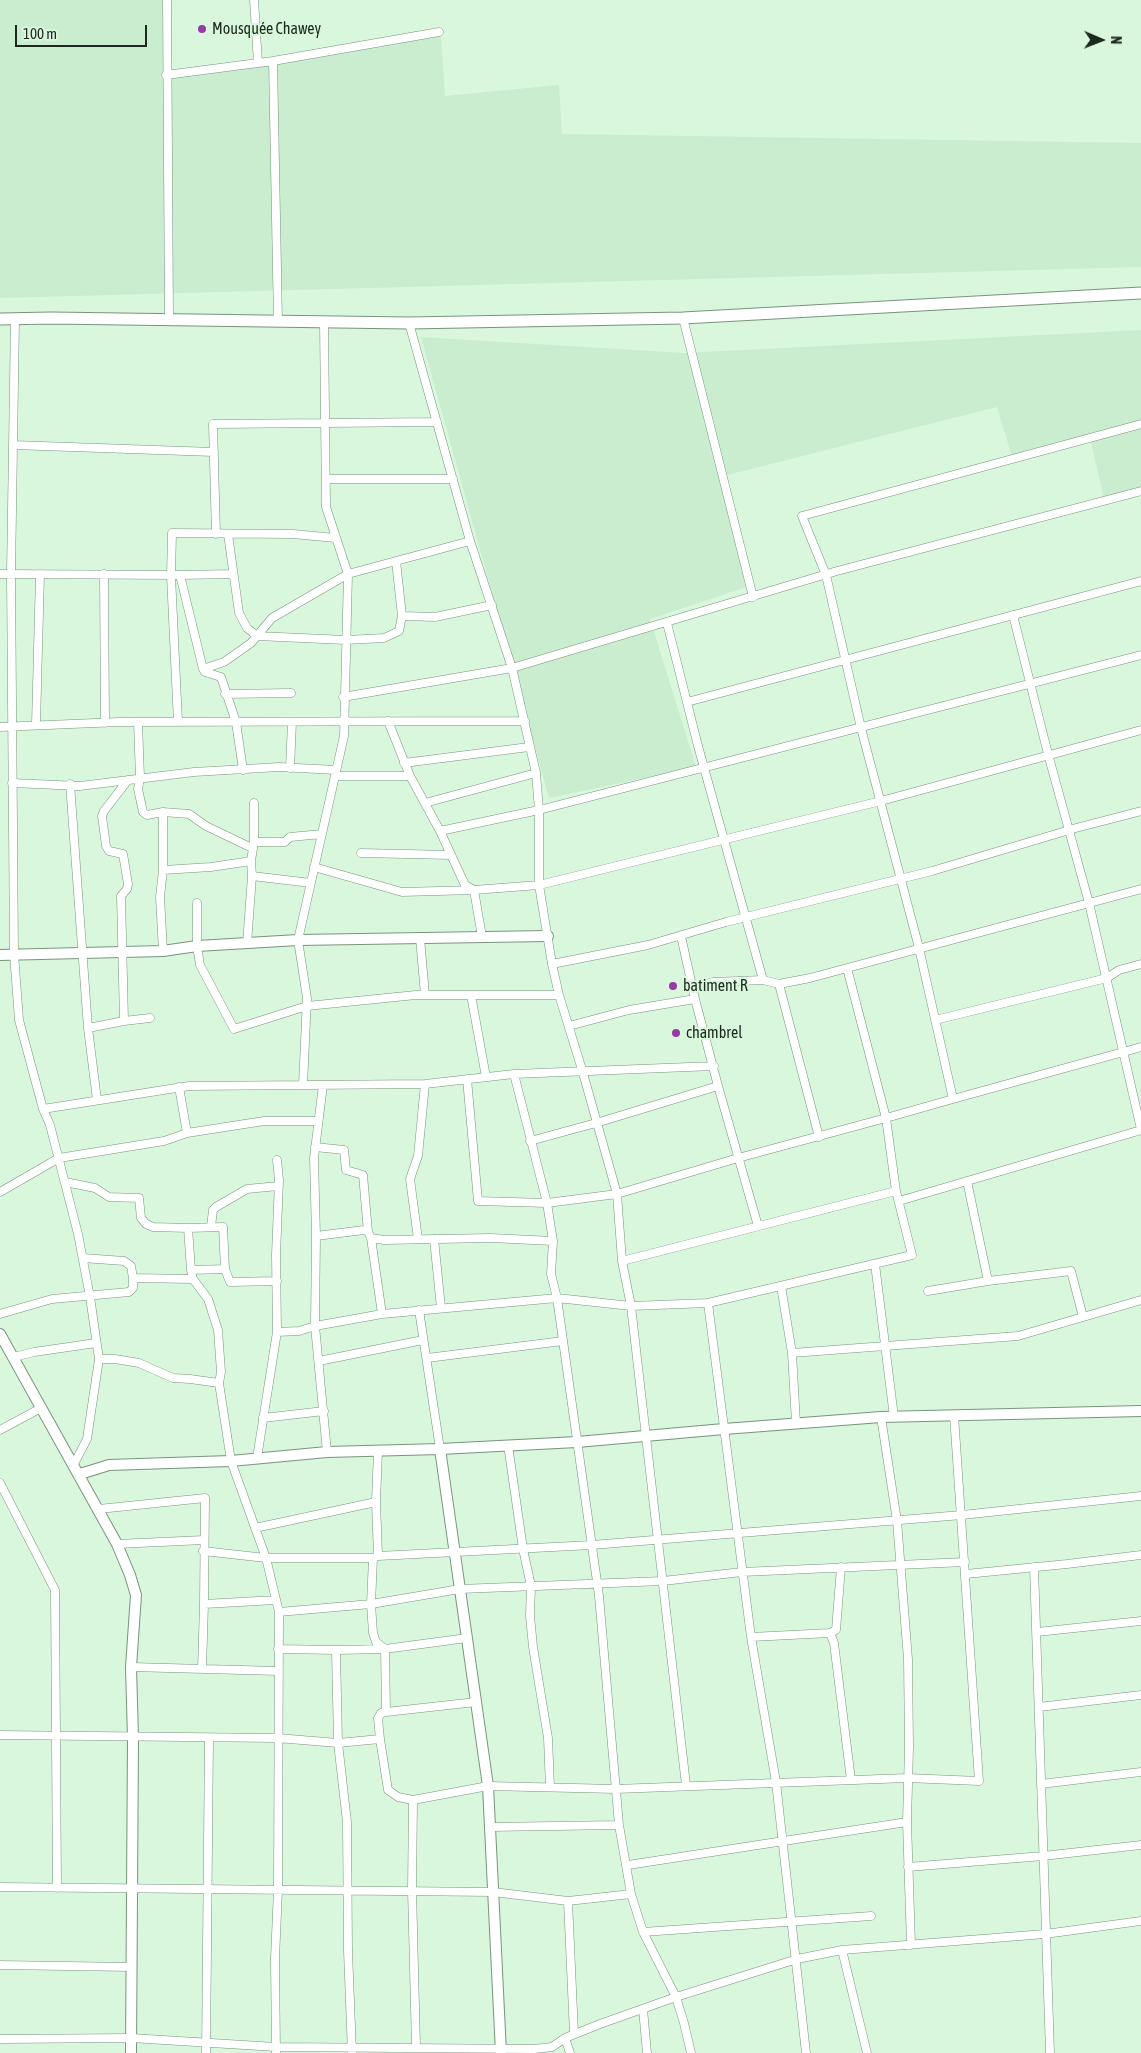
<!DOCTYPE html>
<html>
<head>
<meta charset="utf-8">
<style>
	body { margin:0 }
	#map { position:relative; width:1141px; height:2053px; overflow:hidden; background:#d9f7dd; font-family:"Asap Condensed",sans-serif }
	canvas { display:block }
	.north { position:absolute; left:1076px; top:15px; width:50px; height:50px; -webkit-text-stroke:4px #d9f7dd; paint-order:stroke; rotate:91deg; font-size:14px; font-weight:700; line-height:20px; text-align:center; color:#1d281e }
	.north::after { content:''; display:block; margin:auto; width:18px; height:22px; background:#1d281e; clip-path:polygon(50% 0,100% 100%,50% 72%,0 100%) }
	.scale { position:absolute; left:15px; top:25px; width:132px; height:22px; box-sizing:border-box; border:2px solid #1d281e; border-top:0; padding-left:6px; font-size:15px; line-height:18px; white-space:nowrap; color:#1d281e; -webkit-text-stroke:4px #d9f7dd; paint-order:stroke }
</style>
</head>
<body>
<div id="map">
<canvas width="1141" height="2053"></canvas>
<div class="north">N</div>
<div class="scale">100 m</div>
</div>
<script>
const ctx = document.querySelector('canvas').getContext('2d');
ctx.lineJoin = 'round';
function paint(path, color) { ctx.fillStyle = color; ctx.fill(path, 'evenodd'); }
const poly = rows => new Path2D(rows.map(r => 'M' + r).join(''));
function strokePath(path, color, width, dash) { ctx.strokeStyle = color; ctx.lineWidth = width; ctx.lineCap = dash ? 'butt' : 'round'; ctx.setLineDash(dash || []); ctx.stroke(path); }
function drawText(font, color, halo, rows, align = 'center') {
  ctx.font = font + ' "Asap Condensed",sans-serif'; ctx.lineWidth = 4; ctx.setLineDash([]); ctx.textBaseline = 'middle'; ctx.strokeStyle = halo; ctx.fillStyle = color; for (const [text, x, y, turn = 0] of rows) {
    ctx.save(); ctx.translate(x, y); ctx.rotate((+turn || 0) * Math.PI / 180); ctx.textAlign = isNaN(turn) ? turn : align; if (halo) ctx.strokeText(text, 0, 0); ctx.fillText(text, 0, 0); ctx.restore();
  }
}
const built = poly([
	[0,0,167,0,169,72,441,36,445,96,559,85,562,134,1141,143,1141,267,0,298],
	[1141,330,1141,489,1104,499,1091,442,1014,463,997,407,727,475,752,585,650,619,696,767,549,798,421,337,683,353]
]);
const minor = poly([
	[167,0,169,320],
	[254,0,258,63],
	[273,61,278,322],
	[166,75,273,61,439,32],
	[683,318,753,597],
	[15,319,11,574,14,954,19,1020,43,1109,50,1125,78,1234,90,1297,99,1359,87,1439,74,1464],
	[409,323,470,541,512,668,536,773,539,810,539,885,552,964,559,995,583,1073,617,1194,622,1261,631,1306,686,1785],
	[13,445,214,452],
	[326,479,453,479],
	[216,534,213,424,437,422],
	[228,534,239,613,247,628,257,636,346,640,384,638,399,631,402,616,396,561],
	[0,574,180,575,203,669,205,672,221,677,236,722,243,770],
	[104,574,105,723],
	[180,575,232,574],
	[1013,615,1048,754,1089,903,1141,1129],
	[402,616,435,617,492,605],
	[667,623,698,746,763,980],
	[203,669,224,662,251,643,272,618,348,574,470,541],
	[225,694,291,693],
	[343,697,512,668,837,571,1141,491],
	[687,702,1141,581],
	[388,721,410,776,440,831,465,885,474,890,539,885,881,801,1141,730],
	[138,722,140,778,138,789,143,812,147,815,163,812],
	[178,722,171,576,172,533,293,534,335,538],
	[36,724,40,574],
	[0,727,119,722,525,721],
	[404,763,529,747],
	[290,768,292,722],
	[335,776,410,776],
	[12,783,80,786,194,772,279,767,336,770],
	[70,784,88,1028,97,1100],
	[425,803,536,773],
	[440,831,539,810,1141,655],
	[254,842,285,842,290,837,322,834],
	[361,853,451,855],
	[314,867,402,892,474,890,482,937],
	[163,870,211,867,251,861],
	[252,876,311,883],
	[197,903,197,946,200,965,234,1029,307,1006,416,995,559,995],
	[681,936,695,999,718,1086],
	[420,938,425,995],
	[247,944,252,876,251,861,254,842,254,803],
	[163,951,160,897,163,870,163,812,189,814,206,826,252,848],
	[552,964,648,945,726,922,932,871,1076,828,1141,811],
	[847,968,886,1118,953,1099,919,948,861,728,826,575,802,516,1141,424],
	[779,984,819,1137],
	[693,987,713,982,763,980,779,984,810,978,1141,889],
	[471,995,486,1077],
	[935,1020,1107,978,1119,970,1141,964],
	[124,1021,150,1018],
	[569,1026,629,1010,695,999],
	[88,1028,124,1021,121,896,127,889,128,884,123,854,109,851,106,846,102,816,104,811,128,780],
	[514,1074,547,1203,553,1241,551,1274,557,1298,599,1596,619,1825,631,1894,643,1932,676,1997,684,2023,691,2053],
	[303,1085,307,998,298,940,344,736,348,574,326,507,324,322],
	[323,1085,314,1158,316,1236,364,1230,368,1232,371,1238,384,1240,491,1238,553,1241],
	[179,1087,187,1133],
	[953,1099,1141,1047],
	[43,1109,189,1086,425,1084,514,1074,714,1066],
	[530,1141,596,1123,718,1086,758,1226],
	[315,1147,344,1150,346,1170,363,1175,368,1232],
	[967,1181,988,1281],
	[65,1182,95,1188,109,1197,139,1198,141,1218,146,1224,153,1227,188,1228,223,1227,225,1269],
	[0,1192,59,1158,164,1141,187,1133,264,1121,318,1121],
	[899,1201,1141,1130],
	[211,1227,213,1210,216,1207,247,1189,278,1186],
	[188,1228,191,1270,193,1279,208,1299,218,1330,221,1372,219,1383,231,1461,266,1558,279,1612,278,1889,275,1959,276,2053],
	[316,1236,315,1326,327,1452],
	[371,1238,382,1314],
	[418,1239,410,1179,418,1156,425,1084],
	[434,1239,441,1308],
	[83,1258,124,1261,131,1266,133,1278,193,1279],
	[622,1261,896,1191],
	[875,1264,894,1417],
	[191,1270,225,1269,230,1282,277,1281],
	[781,1286,792,1353,796,1423],
	[928,1291,988,1281,1071,1271,1083,1317],
	[708,1303,751,1637,776,1782,806,2053],
	[419,1310,440,1449],
	[0,1314,52,1299,129,1292,133,1288,133,1278],
	[277,1332,299,1331,315,1326,382,1314,557,1298,631,1306,708,1303,912,1255,896,1191,886,1118,738,1158,617,1194,547,1203,478,1201,467,1079],
	[792,1353,1018,1336,1141,1300],
	[14,1357,34,1352,96,1343],
	[427,1358,563,1341],
	[99,1359,115,1359,139,1363,173,1378,190,1379,219,1383],
	[319,1361,423,1340],
	[881,1417,897,1521,908,1659,909,1747,907,1822,911,1945],
	[263,1418,324,1411],
	[0,1430,41,1408],
	[508,1445,523,1549,531,1586,530,1616,533,1647,548,1738,550,1787],
	[257,1458,277,1332,276,1255,279,1180,277,1160],
	[0,1483,55,1590,57,1888],
	[99,1509,205,1498,204,1604,202,1669],
	[255,1528,376,1502],
	[117,1544,204,1540],
	[203,1551,266,1558,373,1558,378,1556,592,1545,962,1515,1141,1496],
	[378,1556,376,1502,378,1450],
	[373,1558,371,1604,373,1633,376,1642,385,1649,386,1712,476,1702],
	[841,1567,836,1630,830,1633,834,1643,851,1780],
	[1034,1567,1050,2053],
	[966,1574,1067,1564,1141,1555],
	[204,1604,276,1600],
	[279,1612,371,1604,460,1589,663,1581,742,1572,965,1562],
	[1037,1632,1141,1621],
	[751,1637,830,1633],
	[278,1649,336,1650],
	[131,1667,278,1671],
	[1039,1707,1141,1695],
	[0,1735,277,1738,338,1743,380,1739,388,1790,398,1797,413,1800,488,1786,616,1789,907,1778,979,1781,954,1415],
	[380,1739,378,1718,381,1713,386,1712],
	[1041,1784,1141,1772],
	[413,1800,412,1890,416,2047],
	[490,1827,619,1825],
	[628,1865,907,1822],
	[908,1867,1043,1856,1141,1845],
	[0,1887,493,1892,568,1901,631,1894],
	[568,1901,574,2034],
	[643,1932,871,1916],
	[842,1950,867,2053],
	[0,1965,132,1967],
	[643,2009,647,2053],
	[565,2038,570,2053],
	[0,2039,131,2038,276,2047,534,2049,552,2047,565,2038,600,2024,676,1997,797,1959,842,1950,1045,1934,1141,1921],
	[206,2053,209,1738],
	[352,2053,348,1951,347,1822,338,1743,336,1650,385,1649,467,1638]
]);
const tertiary = poly([
	[0,955,163,951,197,946,298,940,548,936],
	[0,1334,117,1544,130,1575,136,1595,131,1667,133,1738,131,2053],
	[440,1449,488,1786,501,2053],
	[80,1474,109,1465,231,1461,327,1452,440,1449,577,1442,724,1429,881,1417,1141,1411]
]);
const secondary = poly([
	[0,319,51,318,409,323,683,318,1141,293]
]);
const markers = [
	[202,29,5,"#963aa4"],
	[673,986,5,"#963aa4"],
	[676,1033,5,"#963aa4"]
];
const poiNames = [
	["Mousquée Chawey",212,29],
	["batiment R",683,986],
	["chambrel",686,1033]
];
paint(built, '#c9edce');
strokePath(minor, '#79947d', 9);
strokePath(tertiary, '#79947d', 12);
strokePath(secondary, '#79947d', 13);
strokePath(minor, '#fff', 8);
strokePath(tertiary, '#fff', 10);
strokePath(secondary, '#fff', 11);
for (const [x, y, r, color] of markers) { const dot = new Path2D(); dot.arc(x, y, r, 0, 2 * Math.PI); ctx.fillStyle = color; ctx.fill(dot); strokePath(dot, '#d9f7dd', 2); }
drawText('16px', '#1d281e', '#d9f7dd', poiNames, 'left');
</script>
</body>
</html>
